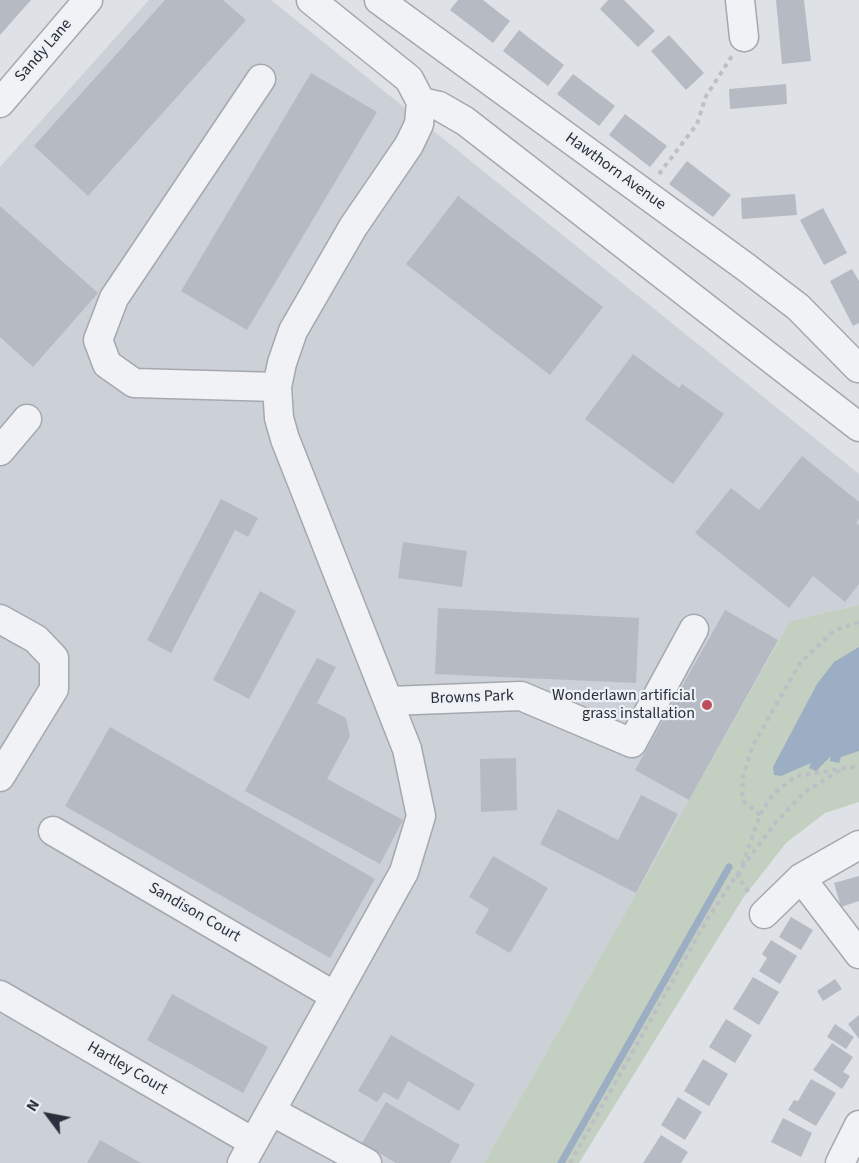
<!DOCTYPE html>
<html>
<head>
<meta charset="utf-8">
<style>
	body { margin:0 }
	#map { position:relative; width:859px; height:1163px; overflow:hidden; background:#dee1e6; font-family:"Source Sans 3",sans-serif }
	canvas { display:block }
	.north { position:absolute; left:18px; top:1085px; width:60px; height:60px; -webkit-text-stroke:4px #edf0f4; paint-order:stroke; rotate:302deg; font-size:16px; font-weight:700; line-height:24px; text-align:center; color:#292f3b }
	.north::after { content:''; display:block; margin:auto; width:21px; height:27px; background:#292f3b; clip-path:polygon(50% 0,100% 100%,50% 72%,0 100%) }
</style>
</head>
<body>
<div id="map">
<canvas width="859" height="1163"></canvas>
<div class="north">N</div>
</div>
<script>
const ctx = document.querySelector('canvas').getContext('2d');
ctx.lineJoin = 'round';
function paint(path, color) { ctx.fillStyle = color; ctx.fill(path, 'evenodd'); }
const poly = rows => new Path2D(rows.map(r => 'M' + r).join(''));
function strokePath(path, color, width, dash) { ctx.strokeStyle = color; ctx.lineWidth = width; ctx.lineCap = dash ? 'butt' : 'round'; ctx.setLineDash(dash || []); ctx.stroke(path); }
function drawText(font, color, halo, rows, align = 'center') {
  ctx.font = font + ' "Source Sans 3",sans-serif'; ctx.lineWidth = 4.5; ctx.setLineDash([]); ctx.textBaseline = 'middle'; ctx.strokeStyle = halo; ctx.fillStyle = color; for (const [text, x, y, turn = 0] of rows) {
    ctx.save(); ctx.translate(x, y); ctx.rotate((+turn || 0) * Math.PI / 180); ctx.textAlign = isNaN(turn) ? turn : align; if (halo) ctx.strokeText(text, 0, 0); ctx.fillText(text, 0, 0); ctx.restore();
  }
}
const built = poly([
	[149,0,271,0,859,474,859,605,790,621,484,1163,0,1163,0,167]
]);
const green = poly([
	[859,605,859,802,825,813,786,843,743,898,579,1163,484,1163,790,621]
]);
const water = poly([
	[859,647,859,751,841,757,839,763,830,761,831,756,816,771,809,768,811,763,781,776,774,775,773,767,817,684,834,662]
]);
const stream = poly([
	[561,1163,729,867]
]);
const building = poly([
	[0,0,31,0,0,35],
	[165,0,223,0,246,20,88,196,34,146],
	[458,0,483,0,510,21,493,43,450,10],
	[608,0,624,0,655,31,638,47,600,9],
	[776,0,804,0,811,61,782,64],
	[519,30,564,65,548,86,503,51],
	[669,35,704,73,686,90,651,51],
	[311,73,377,112,247,330,181,291],
	[573,74,615,106,599,126,557,94],
	[786,84,787,104,730,109,729,89],
	[625,114,667,146,650,167,609,135],
	[687,161,731,195,713,217,669,184],
	[795,194,797,215,742,219,741,198],
	[458,196,603,307,550,375,406,264],
	[0,206,98,293,33,367,0,337],
	[823,208,847,253,824,265,800,220],
	[852,269,859,281,859,323,853,326,830,281],
	[633,354,679,388,682,384,724,414,673,484,585,419],
	[802,456,859,502,859,519,856,523,859,525,859,584,845,602,813,576,789,608,695,533,731,488,759,510],
	[221,499,258,518,248,537,235,530,171,653,147,640],
	[403,542,467,551,462,587,398,578],
	[260,591,296,611,249,699,213,680],
	[438,608,639,618,636,683,435,674],
	[725,610,778,640,689,800,635,770],
	[317,658,336,667,317,703,346,718,350,736,327,779,403,820,380,864,245,791],
	[110,727,375,879,330,958,65,806],
	[516,758,517,810,481,812,480,759],
	[641,795,678,814,636,893,540,844,558,809,618,840],
	[493,856,548,888,510,953,475,933,489,909,469,897],
	[859,876,859,901,841,907,834,883],
	[791,917,813,930,801,950,779,937],
	[771,940,797,956,780,984,759,971,767,958,762,954],
	[753,977,779,992,759,1025,733,1009],
	[835,979,842,989,823,1001,817,991],
	[172,994,268,1047,243,1093,147,1040],
	[859,1015,859,1039,848,1024],
	[726,1019,752,1035,735,1063,709,1047],
	[835,1024,854,1037,846,1049,827,1037],
	[391,1035,475,1084,459,1111,408,1081,398,1100,384,1092,377,1102,358,1091],
	[832,1043,853,1057,843,1072,850,1076,842,1089,813,1070],
	[703,1059,728,1074,709,1106,684,1091],
	[811,1079,836,1093,816,1126,788,1110,794,1100,798,1101],
	[678,1097,702,1112,685,1140,661,1125],
	[386,1102,460,1145,450,1163,396,1163,362,1143],
	[783,1118,812,1133,801,1157,771,1142],
	[661,1135,688,1152,681,1163,643,1163],
	[100,1140,141,1163,87,1163]
]);
const path = poly([
	[659,174,697,124,706,96,732,56],
	[760,815,742,800,743,777,752,747,800,663,835,630,859,622],
	[742,865,760,815,773,794,796,776,859,766],
	[740,873,738,877,750,894],
	[570,1163,708,918,741,869,776,822,805,792,845,767]
]);
const minor = poly([
	[379,0,747,268,798,307,858,368],
	[740,0,744,37],
	[261,79,114,298,98,340,107,364,134,383,277,387],
	[421,102,439,106,465,121,859,427],
	[0,103,88,0],
	[0,451,27,419],
	[0,619,36,639,54,658,54,689,0,777],
	[390,701,521,696,632,743,694,629],
	[53,831,335,996],
	[801,878,859,954],
	[764,914,801,878,859,845],
	[0,995,253,1142],
	[271,1111,367,1163],
	[242,1163,404,872,421,816,407,749,285,439,279,418,277,387,282,363,293,331,353,227,409,145,419,124,421,102,409,79,311,0],
	[840,1163,859,1125]
]);
const markers = [
	[707,705,6,"#bf4e5c"]
];
const streetNames = [
	["Sandy Lane",44,51,-49],
	["Hawthorn Avenue",615,172,36],
	["Browns Park",472,698,-2],
	["Sandison Court",194,913,30],
	["Hartley Court",127,1069,30]
];
const poiNames = [
	["Wonderlawn artificial",695,696],
	["grass installation",695,714]
];
paint(built, '#ccd0d7');
paint(green, '#c3cfc0');
paint(water, '#9caec3');
strokePath(stream, '#9caec3', 7);
paint(building, '#b6bac2');
strokePath(minor, '#a4a8af', 31);
strokePath(path, '#bcbfc5', 4, [4.5, 4.5]);
strokePath(minor, '#f0f2f5', 28);
for (const [x, y, r, color] of markers) { const dot = new Path2D(); dot.arc(x, y, r, 0, 2 * Math.PI); ctx.fillStyle = color; ctx.fill(dot); strokePath(dot, '#edf0f4', 2); }
drawText('16px', '#292f3b', '#edf0f4', streetNames);
drawText('16px', '#292f3b', '#edf0f4', poiNames, 'right');
</script>
</body>
</html>
